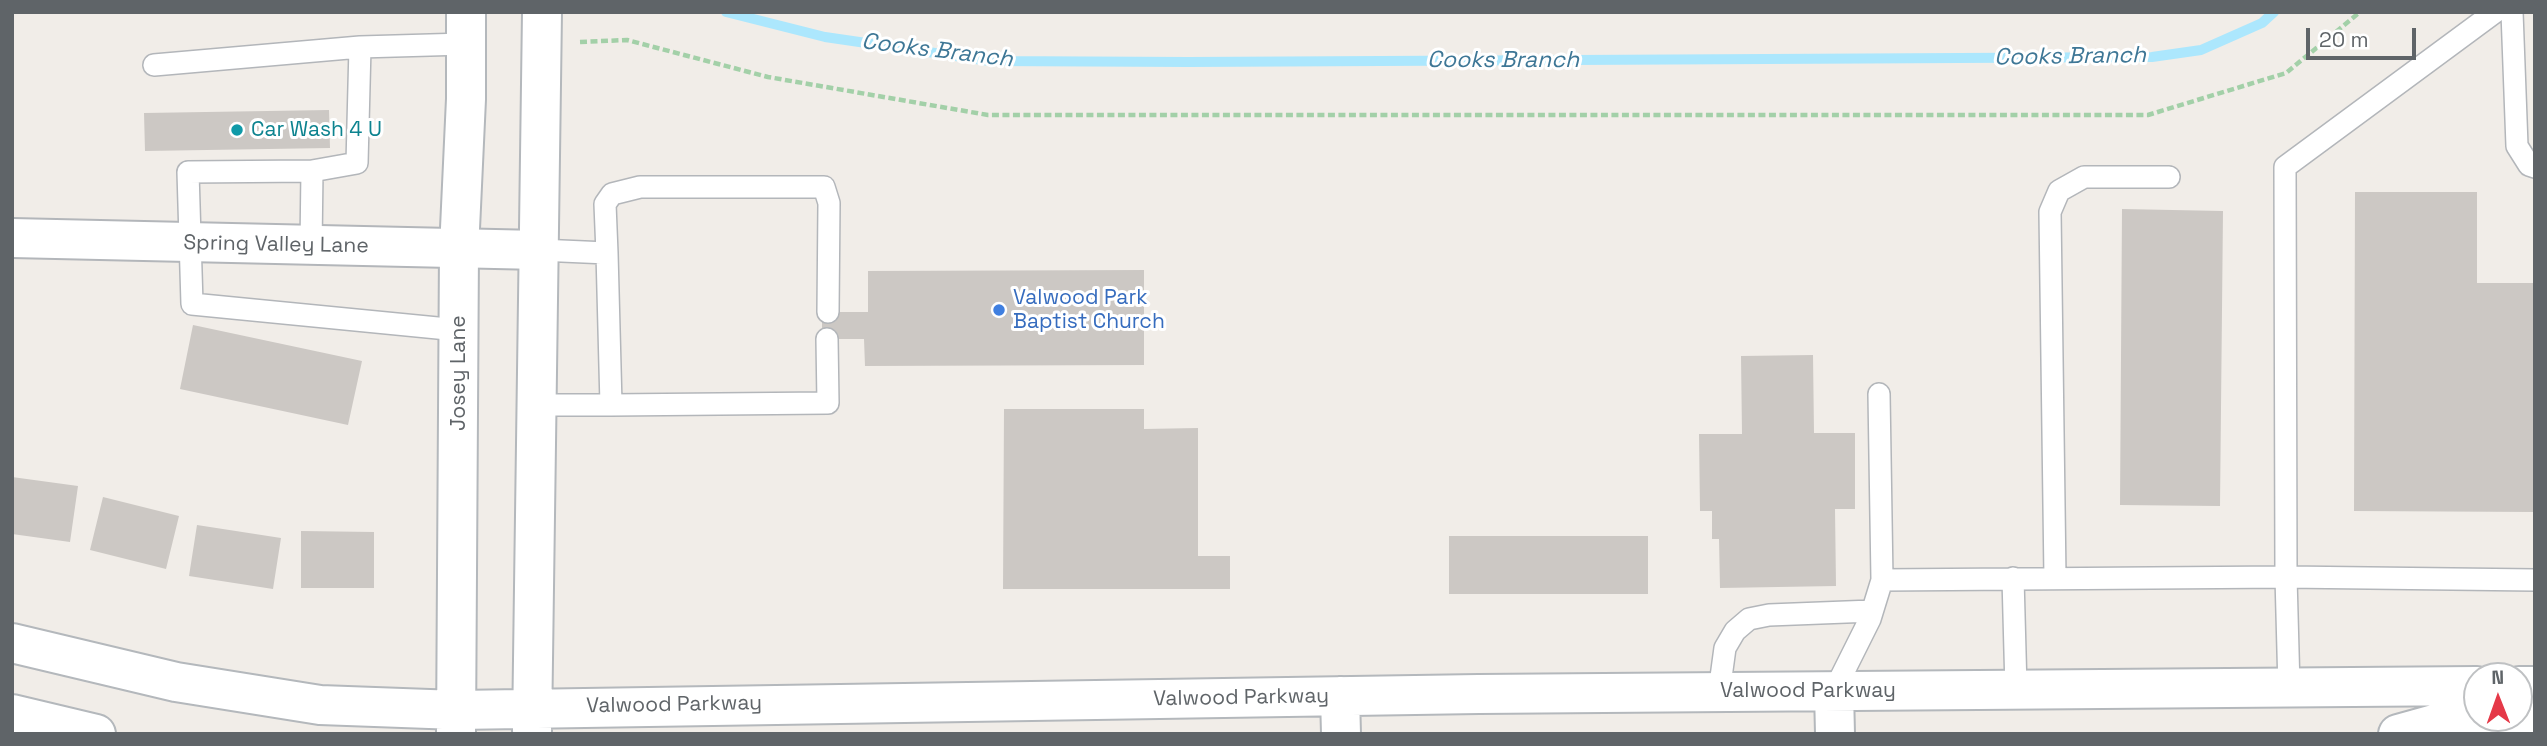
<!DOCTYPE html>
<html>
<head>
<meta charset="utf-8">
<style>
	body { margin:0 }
	#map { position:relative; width:2547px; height:746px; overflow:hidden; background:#f1ede8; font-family:"Space Grotesk",sans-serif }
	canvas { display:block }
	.frame { position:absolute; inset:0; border:14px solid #5f6468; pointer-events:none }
	.north { position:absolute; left:2463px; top:662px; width:70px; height:70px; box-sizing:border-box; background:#fff; border:2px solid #bfc1c3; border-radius:50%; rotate:359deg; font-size:19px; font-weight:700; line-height:28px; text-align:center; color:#5f6468 }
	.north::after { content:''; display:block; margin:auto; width:24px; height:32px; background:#e53948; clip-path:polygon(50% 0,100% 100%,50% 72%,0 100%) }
	.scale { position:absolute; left:2306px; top:28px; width:110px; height:32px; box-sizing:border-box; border:4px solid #5f6468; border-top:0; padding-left:9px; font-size:21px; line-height:24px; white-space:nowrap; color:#5f6468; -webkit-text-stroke:5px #fff; paint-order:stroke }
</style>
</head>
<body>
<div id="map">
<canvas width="2547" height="746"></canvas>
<div class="frame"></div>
<div class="north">N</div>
<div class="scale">20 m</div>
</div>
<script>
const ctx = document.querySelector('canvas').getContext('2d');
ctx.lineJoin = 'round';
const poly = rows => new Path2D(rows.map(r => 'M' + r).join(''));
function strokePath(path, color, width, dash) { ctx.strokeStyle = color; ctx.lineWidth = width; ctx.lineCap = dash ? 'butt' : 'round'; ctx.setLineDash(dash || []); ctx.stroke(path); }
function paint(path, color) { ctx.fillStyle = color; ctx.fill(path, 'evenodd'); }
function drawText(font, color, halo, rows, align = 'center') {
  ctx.font = font + ' "Space Grotesk",sans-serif'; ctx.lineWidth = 6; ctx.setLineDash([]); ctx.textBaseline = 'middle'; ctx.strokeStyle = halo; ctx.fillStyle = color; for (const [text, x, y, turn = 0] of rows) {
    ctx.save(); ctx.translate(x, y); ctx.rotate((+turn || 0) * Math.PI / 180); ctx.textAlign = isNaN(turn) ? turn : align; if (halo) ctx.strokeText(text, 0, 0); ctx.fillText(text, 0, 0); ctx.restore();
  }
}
const stream = poly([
	[726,12,825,37,990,61,1188,62,2152,57,2201,50,2262,23,2274,12]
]);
const building = poly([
	[329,110,330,148,145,151,144,113],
	[2355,192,2477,192,2477,283,2535,283,2535,512,2354,511],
	[2122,209,2223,211,2220,506,2120,505],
	[1144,270,1144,365,865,366,864,339,822,339,822,312,868,312,868,271],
	[193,325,362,361,348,425,180,389],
	[1813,355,1814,433,1855,433,1855,509,1835,509,1836,586,1720,588,1719,539,1712,539,1712,511,1700,511,1699,434,1742,434,1741,356],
	[1004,409,1144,409,1144,429,1198,428,1198,556,1230,556,1230,589,1003,589],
	[12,477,78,486,70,542,12,534],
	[103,497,179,516,166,569,90,550],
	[197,525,281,538,273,589,189,576],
	[301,531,374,532,374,588,301,588],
	[1449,536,1648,536,1648,594,1449,594]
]);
const path = poly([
	[580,42,627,40,768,77,988,115,2148,115,2286,73,2360,12]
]);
const lane = poly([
	[2495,12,2285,167,2286,577,2535,580],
	[2512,12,2517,146,2529,165,2535,167],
	[154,65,360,47],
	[312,171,357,163,360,47,465,44],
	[311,246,312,171,188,172,192,304,458,330],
	[539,250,607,253,611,405,828,403,827,339],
	[607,253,605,204,612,194,640,187,824,187,829,203,828,312],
	[537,405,611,405],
	[2013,578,2016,689],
	[2055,578,2050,212,2059,191,2084,177,2169,177],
	[1882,580,2286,577,2289,688],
	[1834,691,1870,619,1882,580,1879,394],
	[1719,692,1725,648,1735,631,1749,619,1769,615,1872,611]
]);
const street = poly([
	[12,238,539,250]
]);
const secondary = poly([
	[12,643,176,682,320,705,457,710,1479,694,2477,686],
	[2519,686,2535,686],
	[1834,691,1835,734],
	[1340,696,1341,734],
	[12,714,96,734],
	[532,731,542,12],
	[456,734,459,250,466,99,466,12],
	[2398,734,2434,724,2535,716]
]);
const markers = [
	[237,130,7,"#0f9aa8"],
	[999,310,7,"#3f7fe0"]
];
const cultureNames = [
	["Car Wash 4 U",251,130]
];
const streetNames = [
	["Spring Valley Lane",276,245,1],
	["Josey Lane",459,373,-90],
	["Valwood Parkway",1808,691],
	["Valwood Parkway",1241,698,-1],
	["Valwood Parkway",674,705,-1]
];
const shopNames = [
	["Valwood Park",1013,298],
	["Baptist Church",1013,322]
];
const waterNames = [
	["Cooks Branch",937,51,7],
	["Cooks Branch",2070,57,-1],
	["Cooks Branch",1503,61]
];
strokePath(stream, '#ace7fd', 10);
paint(building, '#ccc8c4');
strokePath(lane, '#b3b6ba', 24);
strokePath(street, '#b3b6ba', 42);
strokePath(secondary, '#b4b8bc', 42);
strokePath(path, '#a3d0a8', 4.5, [7, 3.5]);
strokePath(lane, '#fff', 21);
strokePath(street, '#fff', 38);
strokePath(secondary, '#fff', 38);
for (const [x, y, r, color] of markers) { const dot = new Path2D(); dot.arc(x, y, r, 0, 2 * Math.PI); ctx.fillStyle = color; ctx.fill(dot); strokePath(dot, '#fff', 2.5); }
drawText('21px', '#0d838f', '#fff', cultureNames, 'left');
drawText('21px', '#5f6468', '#fff', streetNames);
drawText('21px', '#366cbe', '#fff', shopNames, 'left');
drawText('italic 23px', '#3e7796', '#fff', waterNames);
</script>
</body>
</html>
